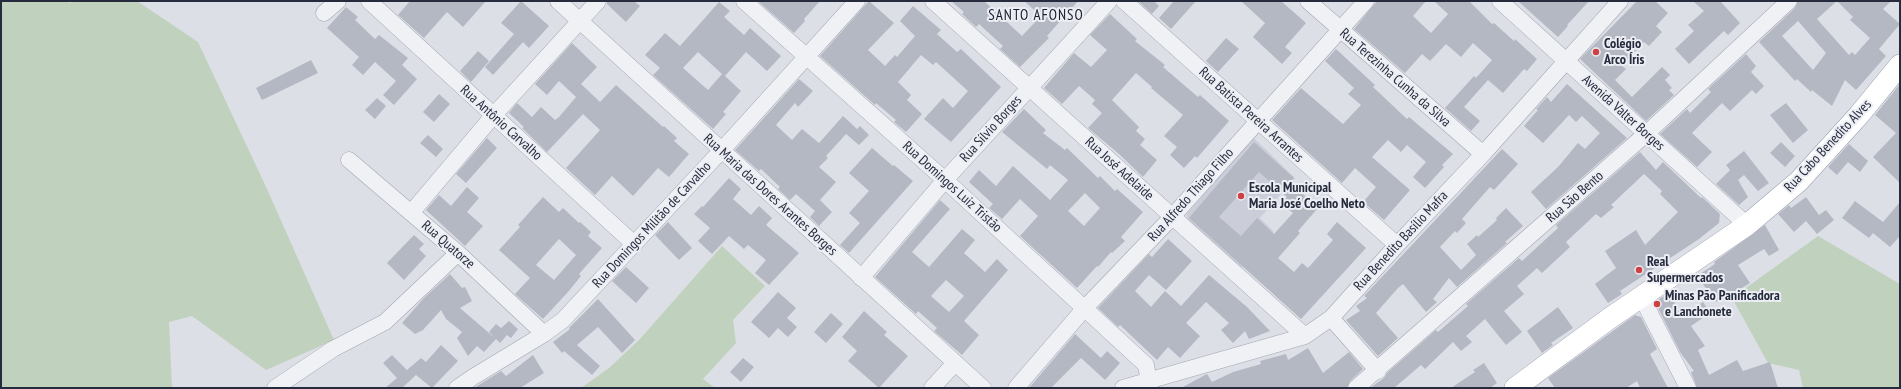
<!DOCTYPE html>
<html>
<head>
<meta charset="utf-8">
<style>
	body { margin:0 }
	#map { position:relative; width:1901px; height:389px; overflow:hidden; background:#dddfe7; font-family:"PT Sans Narrow",sans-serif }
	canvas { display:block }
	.frame { position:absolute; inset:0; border:2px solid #262c3d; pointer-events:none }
</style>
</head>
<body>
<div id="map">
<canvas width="1901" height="389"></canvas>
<div class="frame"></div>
</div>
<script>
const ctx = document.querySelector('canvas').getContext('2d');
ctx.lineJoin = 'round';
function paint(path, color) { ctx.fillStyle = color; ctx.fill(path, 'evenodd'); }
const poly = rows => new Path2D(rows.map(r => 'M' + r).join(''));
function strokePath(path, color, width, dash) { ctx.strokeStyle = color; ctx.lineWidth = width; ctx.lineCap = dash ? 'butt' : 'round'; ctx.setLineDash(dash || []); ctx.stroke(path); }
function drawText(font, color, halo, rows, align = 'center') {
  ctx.font = font + ' "PT Sans Narrow",sans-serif'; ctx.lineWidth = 4; ctx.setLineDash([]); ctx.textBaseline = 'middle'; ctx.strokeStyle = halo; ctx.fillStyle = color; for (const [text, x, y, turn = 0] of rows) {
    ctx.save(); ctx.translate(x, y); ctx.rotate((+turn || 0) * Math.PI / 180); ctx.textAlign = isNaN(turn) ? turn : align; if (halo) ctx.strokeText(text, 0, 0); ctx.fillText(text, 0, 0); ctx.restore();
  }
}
const built = poly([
	[1252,139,1255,139,1295,178,1260,218,1274,232,1239,271,1187,222,1187,214]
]);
const green = poly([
	[1,1,68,1,69,3,74,1,137,1,198,42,267,189,334,340,266,370,192,316,169,322,172,388,1,388],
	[1818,236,1900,284,1900,388,1803,388,1799,370,1768,363,1732,298],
	[722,246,765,286,733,320,736,343,703,379,715,388,581,388,609,368,639,340]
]);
const building = poly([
	[410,1,486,1,463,27,447,12,424,38,398,15],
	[521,1,549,26,529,48,523,42,493,75,485,67,514,34,501,23],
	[607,1,634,1,640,6,626,22,607,4],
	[758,1,820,1,804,19,805,21,794,33],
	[869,1,894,23,868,50,885,66,895,55,897,57,915,36,900,21,913,6,941,30,937,34,957,52,961,49,1001,87,951,142,924,119,943,98,953,108,968,91,936,62,933,65,921,55,898,82,911,95,907,100,922,114,906,132,894,122,896,120,876,103,875,105,820,56],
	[951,1,984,1,1022,36,1041,16,1024,1,1078,1,1047,36,1049,38,1020,67,1000,49,1003,46,979,24,976,27,962,14,964,12],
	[1138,1,1154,1,1159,6,1152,14],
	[1174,1,1196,1,1171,29,1159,18],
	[1241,1,1281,1,1306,23,1285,47,1292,53,1282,64,1253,37,1265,23],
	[1377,1,1426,1,1413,16,1431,33,1448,14,1434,1,1469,1,1492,24,1494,23,1514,41,1515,39,1537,59,1527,71,1524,69,1503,93,1488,80,1464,107,1480,121,1471,131,1445,108,1474,76,1476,78,1492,60,1473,43,1461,57,1446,44,1430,61,1422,54,1405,73,1354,29],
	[1518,1,1589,1,1567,25,1568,26,1558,37],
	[1637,1,1655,1,1668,13,1656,26,1662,32,1649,46,1644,42,1622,66,1626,69,1615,80,1632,97,1662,67,1670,75,1665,80,1672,88,1669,90,1674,95,1646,121,1580,59],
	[1693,1,1720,1,1740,23,1728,35,1724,31,1689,64,1675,49,1694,31,1688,25,1704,11],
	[1798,1,1891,1,1883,9,1900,24,1879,49,1886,56,1856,90,1845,80,1832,106,1812,90,1811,92,1797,79,1795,81,1759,42,1795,8],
	[1837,1,1853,17,1850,20,1870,38,1855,55,1852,52,1849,55,1817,19],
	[1798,21,1826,53,1813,70,1782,36],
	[719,2,730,11,724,17,744,35,750,28,781,56,767,71,746,52,725,76,741,91,723,112,726,114,713,129,653,75,660,68,645,55,665,33,680,46],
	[698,52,722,74,708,90,683,68],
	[346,7,358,17,355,20,375,39,379,35,408,58,402,65,417,79,394,105,383,95,396,81,375,62,363,75,352,65,359,57,327,28],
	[1110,14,1137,39,1135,41,1165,65,1163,67,1198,97,1200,95,1229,121,1197,158,1195,156,1184,168,1170,155,1177,147,1164,136,1183,115,1151,88,1152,87,1136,73,1112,100,1139,127,1136,131,1145,139,1140,145,1157,160,1143,177,1119,154,1088,128,1102,113,1092,104,1095,100,1079,86,1062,104,1044,88,1074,53,1091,67,1107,50,1090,35],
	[1226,38,1239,49,1218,72,1206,61],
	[572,43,597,67,581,84,600,102,616,85,663,127,664,126,677,138,674,141,689,154,669,177,658,168,633,196,612,176,595,195,566,168,600,130,583,114,547,152,522,128,524,127,509,113,517,103,532,117,541,107,555,120,559,117,576,97,559,81,547,95,535,84],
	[1336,49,1375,85,1373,87,1407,119,1409,117,1453,154,1442,165,1444,167,1425,188,1413,177,1426,162,1407,145,1401,152,1388,140,1372,157,1410,190,1384,220,1363,202,1376,187,1355,168,1342,183,1272,120,1301,88,1343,124,1361,105,1348,94,1354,88,1325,61],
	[478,51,489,61,471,82,460,71],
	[1746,54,1756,66,1751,72,1764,86,1756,94,1752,90,1730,111,1722,103,1692,133,1712,152,1697,167,1660,134,1687,109,1690,113,1711,92,1708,89],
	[311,60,318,73,262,100,256,88],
	[799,79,813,91,798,107,795,103,776,125,792,140,802,129,819,143,843,116,857,129,860,126,869,135,859,145,846,134,826,156,828,158,819,167,836,182,820,200,832,212,819,226,810,217,815,211,796,194,790,200,778,189,780,187,761,169,759,171,735,150],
	[1567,84,1627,138,1546,209,1531,192,1558,167,1578,143,1585,149,1600,133,1582,116,1576,122,1569,115,1543,143,1524,126,1538,110,1536,109,1547,97,1551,102],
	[1900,84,1900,183,1873,157,1896,133,1875,115],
	[439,94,450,104,434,122,423,112],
	[377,98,386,106,375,119,365,110],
	[1786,103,1808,130,1793,143,1770,115],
	[1024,109,1046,130,1043,133,1065,150,1067,148,1098,178,1100,176,1115,191,1117,189,1143,212,1121,237,1125,241,1112,253,1111,252,1098,267,1097,266,1077,288,1020,236,1038,216,1020,199,1002,219,989,208,993,204,969,182,979,170,996,186,1013,166,1050,200,1068,180,1050,165,1047,169,1002,132],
	[1085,193,1100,208,1084,226,1068,211],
	[428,135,443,149,436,157,420,143],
	[487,138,497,148,466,183,456,174],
	[1254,142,1294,178,1290,182,1318,208,1298,231,1300,233,1278,258,1294,272,1302,263,1308,268,1333,240,1327,234,1337,222,1366,248,1301,319,1189,218],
	[1259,172,1287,197,1281,203,1293,213,1274,234,1257,218,1241,236,1219,217],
	[1781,142,1795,156,1785,167,1770,153],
	[1849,144,1868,161,1860,172,1848,162,1837,175,1828,167],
	[872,148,893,166,894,165,913,181,849,253,840,245,860,223,849,213,869,191,849,173],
	[1502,149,1518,164,1494,190,1490,187,1462,219,1466,223,1457,233,1455,231,1440,247,1461,270,1476,255,1467,244,1477,235,1478,237,1497,220,1496,218,1506,208,1523,226,1505,242,1507,243,1457,287,1449,278,1433,299,1437,302,1426,312,1403,284,1398,288,1376,313,1398,338,1378,356,1346,320,1360,311,1356,306,1367,298,1364,296],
	[1744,151,1769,183,1758,191,1744,175,1738,180,1748,197,1739,205,1716,184,1730,170,1726,165],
	[1640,152,1656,170,1663,162,1701,198,1702,197,1720,214,1719,223,1699,239,1620,291,1622,294,1608,303,1595,284,1616,268,1605,251,1636,230,1645,245,1678,212,1660,194,1662,191,1644,174,1611,205,1614,207,1601,218,1596,214,1566,242,1570,247,1542,273,1537,268,1517,286,1524,294,1504,311,1522,332,1506,345,1485,319,1466,336,1472,342,1461,351,1453,342,1425,369,1421,365,1394,388,1370,388,1384,378,1387,373,1436,330,1438,332,1468,306,1466,304,1519,258,1522,261,1558,228,1556,225],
	[729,178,741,189,733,199,751,215,759,206,772,218,766,225,799,253,769,285,755,273,766,260,748,245,744,249,729,236,712,254,698,241,710,228,694,214,702,206,703,207],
	[467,187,479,198,467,212,483,226,465,246,426,210,439,195,451,206],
	[543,197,559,212,563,208,579,223,580,222,591,232,588,236,602,248,579,274,581,276,568,292,543,319,515,294,530,278,499,250,520,227,518,225],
	[559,239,576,255,554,280,536,265],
	[1806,197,1819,215,1826,210,1834,220,1817,234,1806,221,1794,232,1778,214,1789,205,1791,208],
	[940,200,950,209,912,252,929,267,962,229,975,240,964,253,985,272,997,259,1008,270,964,321,979,335,962,355,934,331,937,328,918,311,916,314,875,277],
	[946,280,964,296,949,312,931,296],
	[1855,201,1883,222,1900,202,1900,236,1890,247,1873,233,1869,238,1842,218],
	[668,222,692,248,679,260,655,235],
	[1765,225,1779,250,1769,256,1764,249,1738,265,1750,283,1734,293,1732,291,1716,302,1697,276,1715,264,1714,262],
	[414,235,424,244,419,249,426,256,404,280,387,263],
	[1168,239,1192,261,1166,290,1149,275,1135,291,1151,307,1165,291,1181,306,1209,275,1247,307,1270,331,1249,339,1245,331,1233,343,1221,330,1229,323,1206,302,1186,323,1200,336,1180,358,1168,347,1157,360,1120,325,1118,327,1098,308,1149,254,1152,257],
	[626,267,649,288,636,303,612,281],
	[450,274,462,288,465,287,472,301,460,308,496,339,484,352,477,346,468,356,457,338,462,332,446,319,441,310,423,330,415,334,402,323,423,299],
	[778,292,796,308,787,318,797,327,788,337,778,328,769,338,751,322],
	[1668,293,1683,316,1703,302,1710,313,1691,326,1705,346,1698,350,1709,375,1737,360,1743,371,1770,362,1778,388,1697,388,1691,372,1694,371,1680,352,1655,302],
	[598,299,635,340,622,353,598,327,577,345,600,366,592,375,564,351,562,353,553,342,570,329,569,328],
	[1558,307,1573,328,1551,343,1553,345,1542,353,1527,331],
	[864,311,887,332,884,335,908,356,879,388,848,361,857,351,842,337],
	[831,313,843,324,826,343,814,332],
	[1635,315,1641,317,1657,349,1650,354,1668,388,1640,388,1637,381,1626,388,1555,388,1548,378],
	[509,321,518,329,511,338,507,335,500,343,489,332,496,324,501,328],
	[1075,334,1101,358,1107,351,1120,363,1105,380,1081,358,1051,388,1029,388],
	[441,345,458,361,432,388,416,375,402,388,385,388,397,378,383,363,392,355,407,370,421,358,426,362],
	[1308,348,1323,373,1349,352,1363,369,1350,381,1347,388,1181,388,1207,374,1212,382,1233,372,1261,364,1260,361,1286,354,1288,360],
	[533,355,544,373,520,388,474,388,501,371,506,376],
	[743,358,754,367,741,382,730,372],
	[1484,363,1497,383,1490,388,1451,388,1475,372,1473,370]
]);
const minor = poly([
	[369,1,634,244],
	[558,1,983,388],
	[744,1,945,180,1146,365,1150,388],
	[933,1,1305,336],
	[1124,1,1397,245],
	[1308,1,1483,154],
	[1500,1,1747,225],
	[324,13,338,1],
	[349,160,458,253,544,334],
	[411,213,493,116,598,1],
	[861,278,945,180,1109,1],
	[1641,296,1688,388],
	[1331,318,1378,371],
	[275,388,333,349,385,322,458,253],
	[457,388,473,377,544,334,563,320,721,151,857,1],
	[932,388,955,363],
	[1016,388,1084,309,1172,217,1366,1],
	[1123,388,1305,336,1331,318,1397,245,1483,154,1620,1],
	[1356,388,1646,134,1789,1]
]);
const major = poly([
	[1515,388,1610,318,1747,225,1799,181,1859,115,1900,65]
]);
const markers = [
	[1596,52,4,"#cd4044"],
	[1241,196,4,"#cd4044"],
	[1639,270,4,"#cd4044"],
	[1657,304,4,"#cd4044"]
];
const poiNames = [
	["Colégio",1604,44],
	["Arco Íris",1604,60],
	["Escola Municipal",1249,188],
	["Maria José Coelho Neto",1249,204],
	["Real",1647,262],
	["Supermercados",1647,278],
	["Minas Pão Panificadora",1665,296],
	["e Lanchonete",1665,312]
];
const streetNames = [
	["Rua Terezinha Cunha da Silva",1395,78,41],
	["Avenida Valter Borges",1623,113,42],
	["Rua Batista Pereira Arrantes",1251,115,42],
	["Rua Antônio Carvalho",501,123,42],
	["Rua Sílvio Borges",991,129,-48],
	["Rua Cabo Benedito Alves",1828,146,-47],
	["Rua José Adelaide",1119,169,42],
	["Rua Domingos Luiz Tristão",952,187,42],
	["Rua Maria das Dores Arantes Borges",770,195,42],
	["Rua Alfredo Thiago Filho",1191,195,-48],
	["Rua São Bento",1575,197,-41],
	["Rua Domingos Militão de Carvalho",652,225,-47],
	["Rua Benedito Basílio Mafra",1401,241,-47],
	["Rua Quatorze",448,245,41]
];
const neighbourhoodNames = [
	["SANTO AFONSO",1036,16]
];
paint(built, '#cbced9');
paint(green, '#c0d1be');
paint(building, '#b4b8c3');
strokePath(minor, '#a2a6b1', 17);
strokePath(major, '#9ca2b2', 22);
strokePath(minor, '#eff1f5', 16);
strokePath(major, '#fff', 21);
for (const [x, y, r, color] of markers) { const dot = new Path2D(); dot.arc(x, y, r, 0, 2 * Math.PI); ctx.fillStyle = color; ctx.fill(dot); strokePath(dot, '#eceef4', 1.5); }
drawText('bold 14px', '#262c3d', '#eceef4', poiNames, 'left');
drawText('14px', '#262c3d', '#eceef4', streetNames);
ctx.letterSpacing = '1px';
drawText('15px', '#191d2e', '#eceef4', neighbourhoodNames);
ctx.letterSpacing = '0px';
</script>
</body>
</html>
